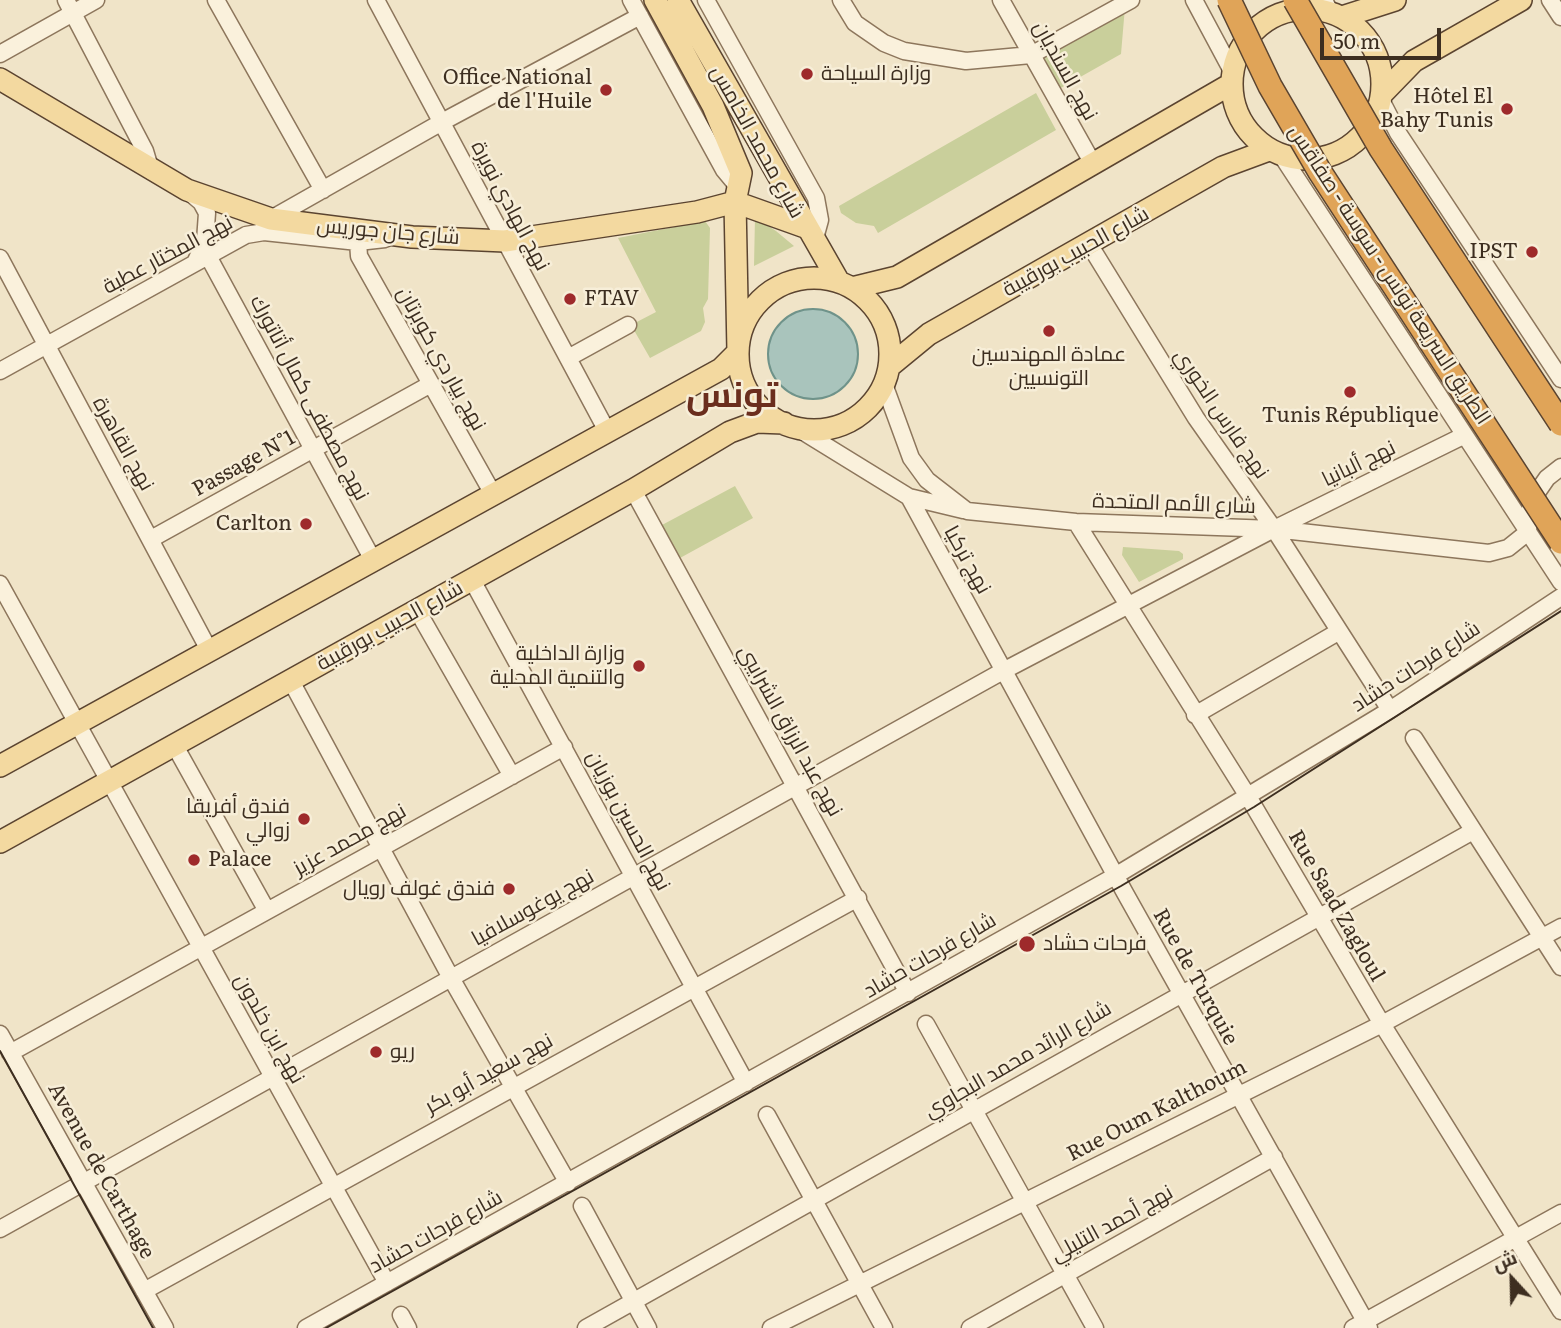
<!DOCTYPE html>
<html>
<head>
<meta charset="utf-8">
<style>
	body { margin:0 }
	#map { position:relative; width:1561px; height:1328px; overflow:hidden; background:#f0e4c8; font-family:Literata,Cairo,serif }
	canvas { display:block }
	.north { position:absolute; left:1477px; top:1244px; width:70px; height:70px; -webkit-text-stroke:5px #f7eed8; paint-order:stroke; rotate:338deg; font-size:19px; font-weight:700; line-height:28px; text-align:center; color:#3d2e20 }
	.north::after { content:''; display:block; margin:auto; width:24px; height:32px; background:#3d2e20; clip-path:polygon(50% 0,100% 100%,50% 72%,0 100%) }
	.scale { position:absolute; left:1320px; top:28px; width:121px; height:32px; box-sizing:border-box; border:4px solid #3d2e20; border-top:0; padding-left:9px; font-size:21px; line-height:24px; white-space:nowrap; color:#3d2e20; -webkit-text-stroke:5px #f7eed8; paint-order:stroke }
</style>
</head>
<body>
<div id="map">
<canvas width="1561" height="1328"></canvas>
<div class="north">ش</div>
<div class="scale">50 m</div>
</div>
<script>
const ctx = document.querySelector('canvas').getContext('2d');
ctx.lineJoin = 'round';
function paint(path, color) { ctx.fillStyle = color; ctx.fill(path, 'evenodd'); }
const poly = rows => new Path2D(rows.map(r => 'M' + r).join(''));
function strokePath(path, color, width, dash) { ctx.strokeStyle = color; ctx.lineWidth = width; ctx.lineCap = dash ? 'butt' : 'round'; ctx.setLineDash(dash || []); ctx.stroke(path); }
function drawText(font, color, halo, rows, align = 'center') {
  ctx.font = font + ' Literata,Cairo,serif'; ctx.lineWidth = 5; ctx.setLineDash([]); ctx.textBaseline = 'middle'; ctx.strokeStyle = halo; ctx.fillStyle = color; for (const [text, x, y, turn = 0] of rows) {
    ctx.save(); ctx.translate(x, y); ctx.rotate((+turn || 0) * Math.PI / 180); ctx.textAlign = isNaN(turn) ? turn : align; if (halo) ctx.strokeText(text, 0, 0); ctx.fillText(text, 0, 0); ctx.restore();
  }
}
const green = poly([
	[1125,7,1121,54,1059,89,1038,54],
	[1036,93,1056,130,878,233,874,226,856,223,841,213,839,206],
	[755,217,776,231,794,246,754,266],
	[705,221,710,228,708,299,703,308,705,322,701,331,650,358,631,325,656,312,618,238],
	[735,486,753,518,680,558,662,525],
	[1123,547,1179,551,1183,554,1183,559,1139,582,1122,555]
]);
const water = poly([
	'768 354a45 45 0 1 1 90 0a45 45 0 1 1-90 0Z'
]);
const minor = poly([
	[66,0,145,151,151,171],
	[216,0,323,190],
	[376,0,607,431],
	[631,0,724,170,739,188],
	[706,0,816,198,820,220,814,242],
	[841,0,855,23,884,43,904,51,966,61,1031,55,1131,0],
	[1001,0,1092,162],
	[1194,0,1232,71],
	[1324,0,1330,12],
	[1550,0,1561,17],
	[0,54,96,0],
	[1381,100,1398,133,1561,379],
	[1282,156,1561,582],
	[189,192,201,202,207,213,205,241,195,263],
	[271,219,442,122,640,16],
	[358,242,359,256,493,494],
	[1089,244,1196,418,1274,529,1390,710],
	[208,256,373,560],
	[0,258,209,650],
	[568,358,628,325],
	[0,371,246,235,264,232,358,242,385,239],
	[884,384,911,458,927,480,967,511,1076,522,1274,529,1489,553,1508,548,1528,532,1529,512,1536,494,1547,478,1561,467],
	[797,428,909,497,963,510],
	[633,490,908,993],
	[909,497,1125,893,1369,1328],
	[1076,522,1249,798,1382,1024,1561,1311],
	[151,539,431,384],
	[472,580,746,1083],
	[0,584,387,1283],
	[417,610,512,776],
	[291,681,451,978,568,1183],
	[1195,715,1338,632],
	[1414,738,1561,967],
	[175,746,267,911],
	[926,1024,1095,1328],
	[0,1034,165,1328],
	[10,1053,564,747],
	[767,1115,884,1328],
	[582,1206,648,1328],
	[0,1229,1003,671,1270,531,1463,436],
	[144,1291,858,898],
	[401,1315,408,1328],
	[306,1328,1115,876,1390,710,1561,597],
	[586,1328,1473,831],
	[771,1328,1382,1024,1561,927],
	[970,1328,1274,1157],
	[1353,1328,1561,1213]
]);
const major = poly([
	[678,0,839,282],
	'1232 84a75 75 0 1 1 150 0a75 75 0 1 1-150 0Z',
	[1342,17,1395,0],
	[0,79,187,190,271,219,412,237,505,241,697,212,735,202,805,227],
	[1382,94,1414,61,1521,0],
	'738 354a76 76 0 1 1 152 0a76 76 0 1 1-152 0Z',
	[852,288,897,277,1231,84],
	[890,366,929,334,1223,167,1269,150],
	[0,766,721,369,738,352,735,202,741,173,713,106,655,0],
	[0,842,633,490,730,432,757,422,784,423]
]);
const tram = poly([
	[0,1051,153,1328],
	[326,1328,1121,886,1254,807,1561,611]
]);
const highwayBridge = poly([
	[1229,0,1270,86,1320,172,1561,542],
	[1295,0,1381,149,1561,424]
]);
const markers = [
	[807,74,7,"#9e2a2b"],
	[606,90,7,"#9e2a2b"],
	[1507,109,7,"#9e2a2b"],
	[1532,252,7,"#9e2a2b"],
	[570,299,7,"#9e2a2b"],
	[1049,331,7,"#9e2a2b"],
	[1350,392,7,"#9e2a2b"],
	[306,524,7,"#9e2a2b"],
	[639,666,7,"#9e2a2b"],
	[304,819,7,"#9e2a2b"],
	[194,860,7,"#9e2a2b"],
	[509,889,7,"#9e2a2b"],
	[1027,944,9,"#9e2a2b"],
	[376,1052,7,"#9e2a2b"]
];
const streetNames = [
	["نهج السنديان",1065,71,61],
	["شارع محمد الخامس",757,142,61],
	["نهج الهادي نويرة",510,206,62],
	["شارع جان جوريس",388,232,5],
	["شارع الحبيب بورقيبة",1076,252,-29],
	["نهج المختار عطية",168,255,-28],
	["الطريق السريعة تونس - سوسة - صفاقس",1389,275,57],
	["نهج بيار دي كوبرتان",441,359,61],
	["نهج مصطفى كمال أتاتورك",309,398,62],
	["نهج فارس الخوري",1221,414,56],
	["نهج القاهرة",123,444,61],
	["Passage N°1",244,464,-29],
	["نهج ألبانيا",1359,464,-26],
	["شارع الأمم المتحدة",1174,504,2],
	["نهج تركيا",967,560,61],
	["شارع الحبيب بورقيبة",390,626,-29],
	["شارع فرحات حشاد",1416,667,-33],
	["نهج عبد الرزاق الشرايبي",790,731,61],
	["نهج الحسين بوزيان",628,821,62],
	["نهج محمد عزيز",350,840,-29],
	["Rue Saad Zagloul",1336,906,60],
	["نهج يوغوسلافيا",533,908,-29],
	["شارع فرحات حشاد",930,956,-30],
	["Rue de Turquie",1195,977,61],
	["نهج ابن خلدون",269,1029,61],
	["شارع الرائد محمد البجاوي",1018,1060,-30],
	["نهج سعيد أبو بكر",489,1074,-29],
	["Rue Oum Kalthoum",1157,1111,-27],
	["Avenue de Carthage",101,1171,61],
	["نهج أحمد التليلي",1112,1224,-29],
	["شارع فرحات حشاد",436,1232,-29]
];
const poiNames = [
	["وزارة السياحة",821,74,"left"],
	["Office National",592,78],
	["de l'Huile",592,102],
	["Hôtel El",1493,97],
	["Bahy Tunis",1493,121],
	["IPST",1518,252],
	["FTAV",584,299,"left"],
	["عمادة المهندسين",1049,355,"center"],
	["التونسيين",1049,379,"center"],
	["Tunis République",1350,416,"center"],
	["Carlton",292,524],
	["وزارة الداخلية",625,654],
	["والتنمية المحلية",625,678],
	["فندق أفريقا",290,807],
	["زوالي",290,831],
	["Palace",208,860,"left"],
	["فندق غولف رويال",495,889],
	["فرحات حشاد",1043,944,"left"],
	["ريو",390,1052,"left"]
];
const townNames = [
	["تونس",732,397]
];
paint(green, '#c9cf9b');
paint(water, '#a9c4bc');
strokePath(water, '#6f938a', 2);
strokePath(minor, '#8d765c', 19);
strokePath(major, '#5b4430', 24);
strokePath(minor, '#faf1dc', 16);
strokePath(major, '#f3d9a0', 21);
strokePath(tram, '#3d2e20', 2);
strokePath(highwayBridge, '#5b4430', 26, []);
strokePath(highwayBridge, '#e0a458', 23);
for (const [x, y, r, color] of markers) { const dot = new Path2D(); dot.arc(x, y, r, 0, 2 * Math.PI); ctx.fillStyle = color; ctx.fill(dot); strokePath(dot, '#f7eed8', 2.5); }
drawText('21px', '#3d2e20', '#f7eed8', streetNames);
drawText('21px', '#3d2e20', '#f7eed8', poiNames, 'right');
drawText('bold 35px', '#6b2e1e', '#f7eed8', townNames);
</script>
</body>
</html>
